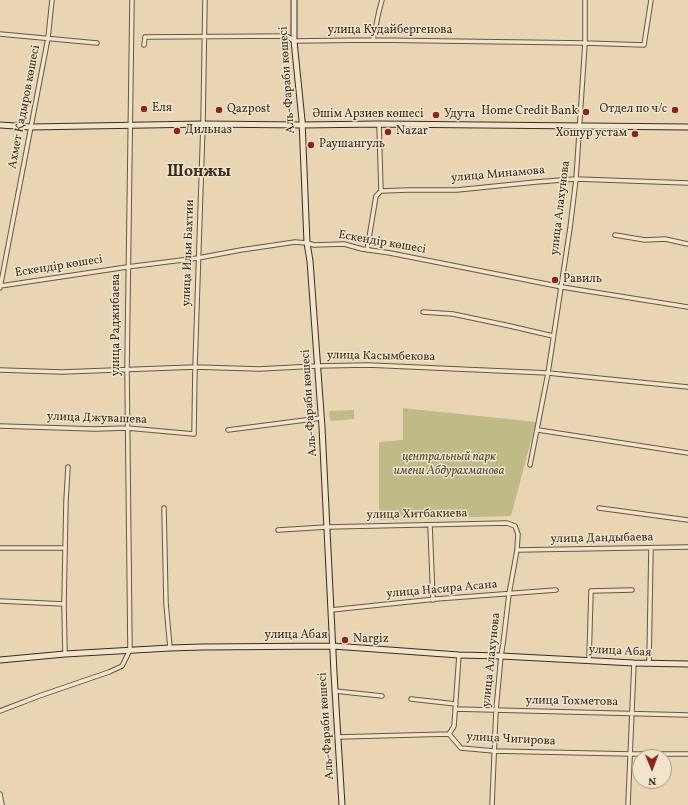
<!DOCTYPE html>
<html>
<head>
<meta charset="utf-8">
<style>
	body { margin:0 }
	#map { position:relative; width:688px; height:805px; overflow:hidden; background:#ead5b2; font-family:Vollkorn,serif }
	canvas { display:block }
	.north { position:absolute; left:632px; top:749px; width:40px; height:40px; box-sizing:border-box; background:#f1e4cd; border:1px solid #a89b88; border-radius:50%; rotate:179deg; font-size:11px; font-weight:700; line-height:16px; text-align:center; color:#3a2d20 }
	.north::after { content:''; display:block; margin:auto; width:14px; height:18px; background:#8f2418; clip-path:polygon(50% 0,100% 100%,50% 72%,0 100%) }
</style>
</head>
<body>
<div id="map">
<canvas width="688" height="805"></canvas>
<div class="north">N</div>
</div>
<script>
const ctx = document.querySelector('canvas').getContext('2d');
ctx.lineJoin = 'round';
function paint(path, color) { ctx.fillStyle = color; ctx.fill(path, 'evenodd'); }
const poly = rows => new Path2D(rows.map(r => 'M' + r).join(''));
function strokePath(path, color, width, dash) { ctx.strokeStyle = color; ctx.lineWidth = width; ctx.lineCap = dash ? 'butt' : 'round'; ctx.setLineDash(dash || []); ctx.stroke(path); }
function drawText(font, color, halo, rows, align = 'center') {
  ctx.font = font + ' Vollkorn,serif'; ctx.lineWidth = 3; ctx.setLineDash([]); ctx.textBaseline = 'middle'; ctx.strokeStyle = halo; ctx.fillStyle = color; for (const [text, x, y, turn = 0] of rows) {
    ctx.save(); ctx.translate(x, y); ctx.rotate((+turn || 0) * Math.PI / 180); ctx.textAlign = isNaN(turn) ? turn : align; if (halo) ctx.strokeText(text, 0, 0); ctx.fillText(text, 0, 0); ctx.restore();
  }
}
const green = poly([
	[403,408,536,422,511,516,379,520,379,442,403,440],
	[354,410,354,419,330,421,329,411]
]);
const street = poly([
	[0,34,97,43],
	[373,40,379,11,382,0],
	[144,45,145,37,287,36,294,41,373,40,585,43,644,45,651,0],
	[381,191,408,190,457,190,536,182,576,179,688,183],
	[615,235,645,240,665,239,688,244],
	[367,250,376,196,381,191,379,124],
	[0,286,127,267,198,258,241,250,295,242,307,243,314,245,344,244,362,249,390,253,562,287,688,307],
	[0,288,48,38,52,0],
	[423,312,453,314,510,326,553,336],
	[0,370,62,372,195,367,259,369,317,366,368,365,548,373,688,387],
	[0,426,95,429,127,428,194,434,195,367,203,124,205,0],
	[228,430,321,418],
	[538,430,688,453],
	[530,465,548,373,570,228,576,179,585,43,585,0],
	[164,508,166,603,170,648],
	[599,508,688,520],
	[430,525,433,600],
	[278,530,327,527,507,523,515,526,518,534,517,550,509,594,503,644,501,656,496,710,492,805],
	[0,548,65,548],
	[517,550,688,547],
	[0,601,64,604],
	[331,610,436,599,556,590],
	[65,654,64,604,66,501,68,467],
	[589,660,591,591,632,590],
	[649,663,651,548],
	[335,691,382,696],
	[411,699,456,704],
	[455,709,688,715],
	[0,711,39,696,109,672,122,666,130,650,127,369,132,0],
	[449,734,454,726,459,655],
	[338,737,449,734,461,748,494,751,631,754,688,754],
	[0,794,2,805],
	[628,805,634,663]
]);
const secondary = poly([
	[294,0,294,41,302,120,307,243,310,261,322,427,334,673,342,805],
	[0,125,31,127,203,124,302,125,379,124,688,127],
	[0,660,65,654,170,648,202,647,333,646,459,655,501,656,634,663,688,664]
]);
const markers = [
	[144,109,4,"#8f2418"],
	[219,110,4,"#8f2418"],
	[675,110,4,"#8f2418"],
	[586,112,4,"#8f2418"],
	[436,115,4,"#8f2418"],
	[177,131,4,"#8f2418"],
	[388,132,4,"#8f2418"],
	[635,134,4,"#8f2418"],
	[311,145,4,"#8f2418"],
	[555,280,4,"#8f2418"],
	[345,640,4,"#8f2418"]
];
const streetNames = [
	["улица Кудайбергенова",390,31],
	["Аль-Фараби көшесі",288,80,-94],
	["Ахмет Қадыров көшесі",25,107,-79],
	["Әшім Арзиев көшесі",368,115],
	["улица Минамова",498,175,-5],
	["улица Алахунова",561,208,-83],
	["Ескендір көшесі",382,243,10],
	["улица Ильи Бахтии",189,253,-88],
	["Ескендір көшесі",59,267,-9],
	["улица Раджибаева",117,325,-90],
	["улица Касымбекова",381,357,1],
	["Аль-Фараби көшесі",310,403,-94],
	["улица Джувашева",97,419,2],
	["улица Хитбакиева",417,515,-1],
	["улица Дандыбаева",602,539,-1],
	["улица Насира Асана",442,590,-5],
	["улица Абая",296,636],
	["улица Абая",620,652,3],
	["улица Алахунова",492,660,-84],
	["улица Тохметова",572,702,1],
	["Аль-Фараби көшесі",327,726,-94],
	["улица Чигирова",511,740,3]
];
const poiNames = [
	["Еля",152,109],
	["Qazpost",227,110],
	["Отдел по ч/с",667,110,"right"],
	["Home Credit Bank",578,112,"right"],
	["Удута",444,115],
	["Дильназ",185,131],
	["Nazar",396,132],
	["Хошур устам",627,134,"right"],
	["Раушангуль",319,145],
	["Равиль",563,280],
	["Nargiz",353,640]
];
const parkNames = [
	["центральный парк",449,458],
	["имени Абдурахманова",449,472]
];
const districtNames = [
	["Шонжы",199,173]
];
paint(green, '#bfbb87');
strokePath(street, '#665744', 5.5);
strokePath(secondary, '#3a2d20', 7);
strokePath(street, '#f1e4cd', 3.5);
strokePath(secondary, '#f1e4cd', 5);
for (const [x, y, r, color] of markers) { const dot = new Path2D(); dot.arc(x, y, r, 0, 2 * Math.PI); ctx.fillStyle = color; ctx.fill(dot); strokePath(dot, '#f1e4cd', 1.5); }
drawText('12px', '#3a2d20', '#f1e4cd', streetNames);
drawText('12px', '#3a2d20', '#f1e4cd', poiNames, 'left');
drawText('italic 12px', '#554935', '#f1e4cd', parkNames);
drawText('bold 16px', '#3a2d20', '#f1e4cd', districtNames);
</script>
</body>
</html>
